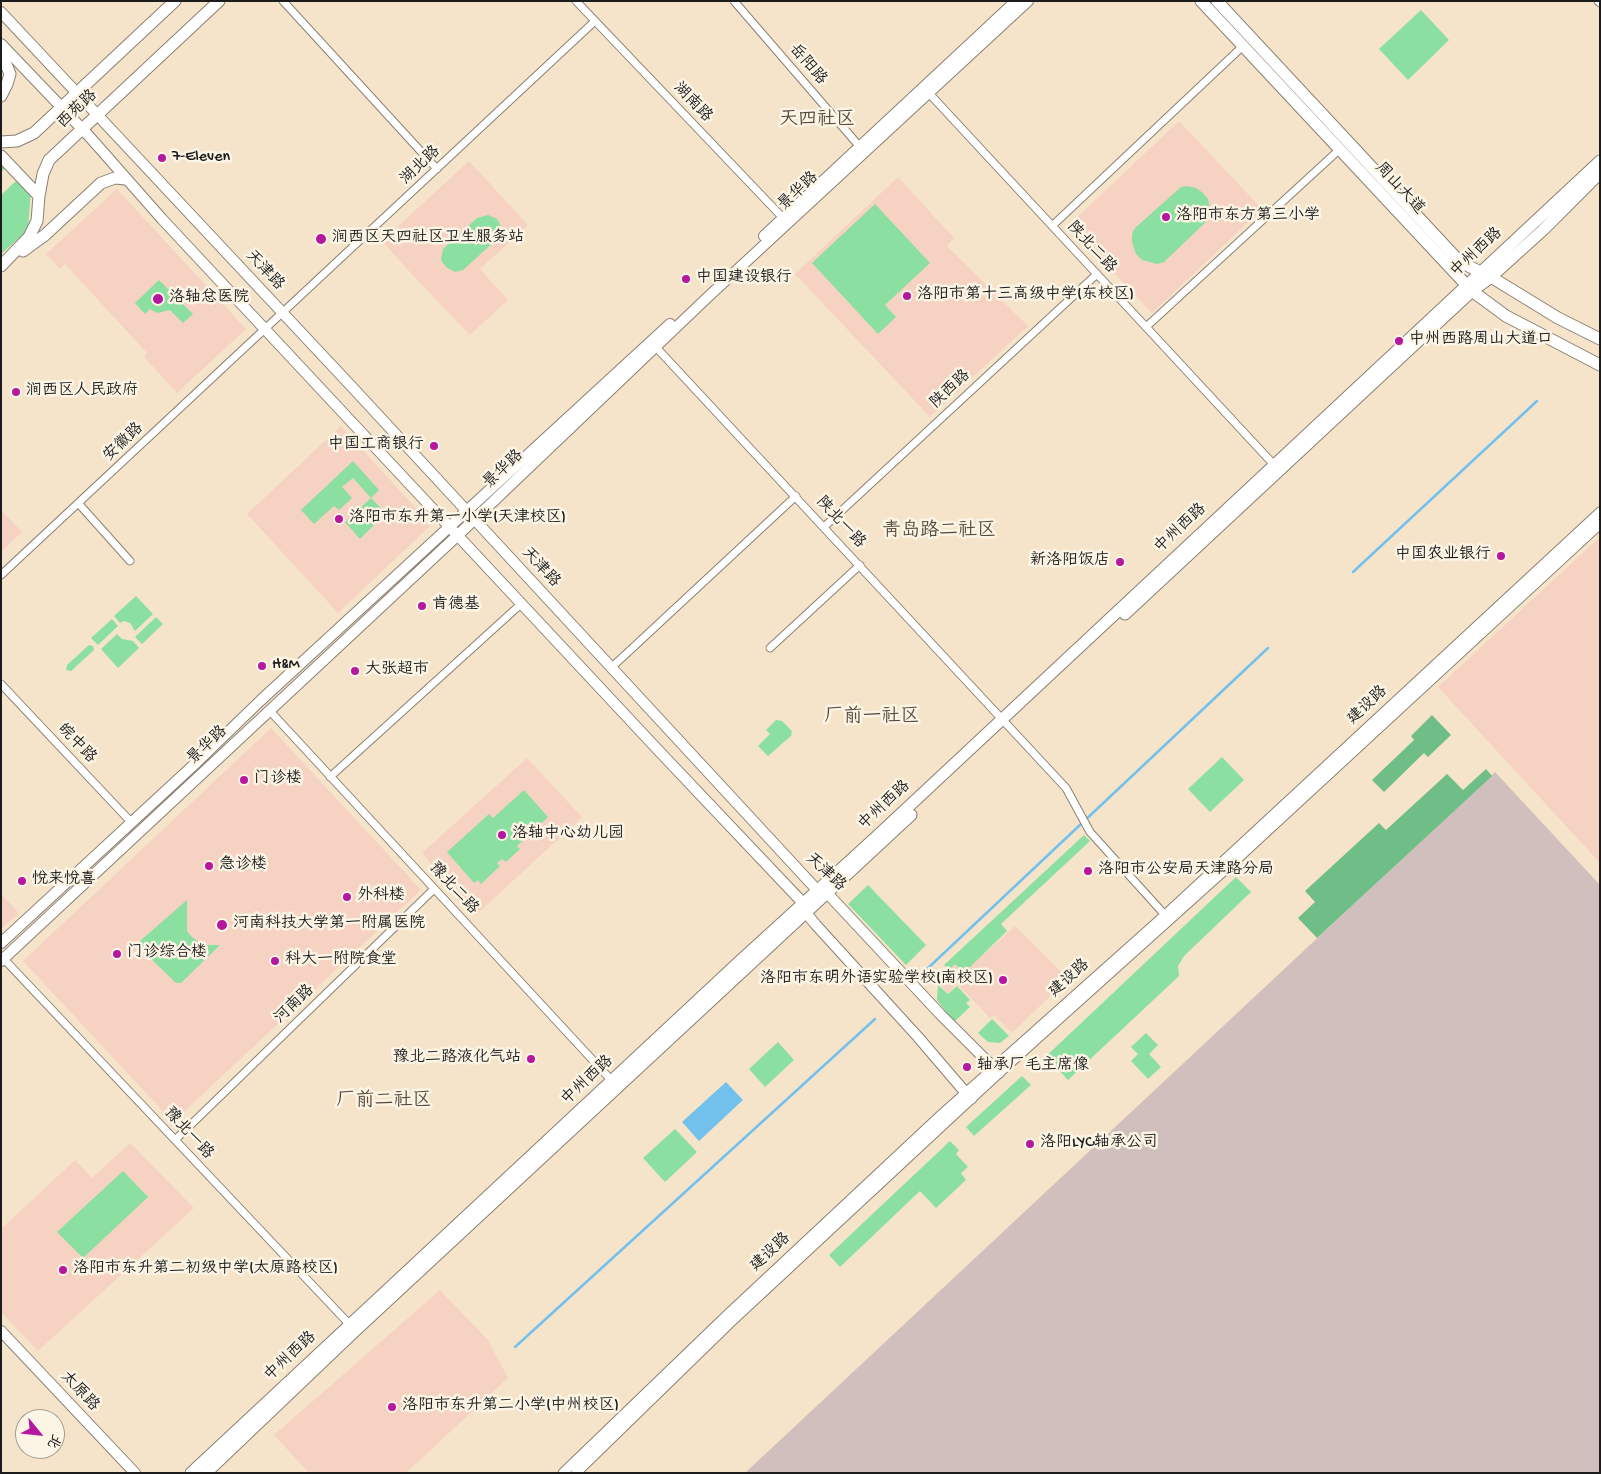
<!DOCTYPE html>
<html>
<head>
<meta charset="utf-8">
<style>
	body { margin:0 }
	#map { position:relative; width:1601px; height:1474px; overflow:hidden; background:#f6e4ca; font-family:"Gochi Hand","LXGW WenKai TC",sans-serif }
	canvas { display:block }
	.frame { position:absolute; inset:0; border:2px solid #1c1c1c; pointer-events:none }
	.north { position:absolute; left:15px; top:1409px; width:50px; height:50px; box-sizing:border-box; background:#fcf5e5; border:1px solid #a29e95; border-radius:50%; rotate:118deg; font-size:14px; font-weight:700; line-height:20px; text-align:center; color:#1c1c1c }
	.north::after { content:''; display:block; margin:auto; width:18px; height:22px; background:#b5179e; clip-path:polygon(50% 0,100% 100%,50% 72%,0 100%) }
</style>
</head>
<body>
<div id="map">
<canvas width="1601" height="1474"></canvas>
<div class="frame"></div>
<div class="north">北</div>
</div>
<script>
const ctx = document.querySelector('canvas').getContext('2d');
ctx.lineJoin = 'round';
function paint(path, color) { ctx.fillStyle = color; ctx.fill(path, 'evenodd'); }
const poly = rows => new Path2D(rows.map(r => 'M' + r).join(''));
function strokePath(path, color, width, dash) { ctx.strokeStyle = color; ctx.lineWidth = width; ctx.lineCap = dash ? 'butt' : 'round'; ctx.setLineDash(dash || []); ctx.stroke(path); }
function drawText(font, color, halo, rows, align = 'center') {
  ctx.font = font + ' "Gochi Hand","LXGW WenKai TC",sans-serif'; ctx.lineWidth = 5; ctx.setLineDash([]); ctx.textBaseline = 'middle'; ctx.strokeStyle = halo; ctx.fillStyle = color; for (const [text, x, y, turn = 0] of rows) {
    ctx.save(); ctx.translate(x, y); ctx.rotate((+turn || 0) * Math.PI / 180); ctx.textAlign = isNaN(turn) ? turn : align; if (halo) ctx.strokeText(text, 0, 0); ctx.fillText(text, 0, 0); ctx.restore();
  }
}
const built = poly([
	[1179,121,1262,209,1152,313,1069,225],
	[469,161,528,225,480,269,508,300,470,335,419,282,382,241],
	[898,177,954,238,947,246,1028,326,930,417,795,274],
	[117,189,246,329,177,393,144,357,147,353,65,264,60,269,46,254],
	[341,426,431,525,338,613,247,514],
	[1,510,22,532,1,552],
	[1600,537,1600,863,1438,687],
	[271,728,421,890,173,1122,23,961],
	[527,758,582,817,476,915,422,853],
	[1,894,19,913,1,929],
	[1015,926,1068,979,1012,1033,994,1015,990,1018,957,984,948,993,937,982,955,964,964,972],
	[130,1143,194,1208,38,1351,1,1312,1,1229,75,1160,92,1178],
	[440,1290,487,1339,508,1378,406,1473,309,1473,274,1435]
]);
const industrial = poly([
	[1495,772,1600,885,1600,1473,745,1473]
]);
const green = poly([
	[1421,10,1449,40,1408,80,1379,49],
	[1,160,31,189,28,230,1,254,1,195,19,178,7,167,1,172],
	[1187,186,1196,188,1203,193,1208,199,1211,212,1209,219,1164,262,1157,264,1142,260,1136,254,1132,242,1132,234,1135,228,1181,187],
	[875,204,930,263,885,305,896,317,878,334,812,263],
	[488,215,497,219,500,224,501,231,496,240,463,270,455,272,446,267,441,260,443,249,477,218],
	[159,280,193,314,183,323,170,310,157,313,150,309,145,314,135,303],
	[353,461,379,490,371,498,386,513,360,539,345,522,371,498,353,478,342,487,352,498,339,510,334,506,314,524,301,510],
	[136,596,153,614,135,631,130,623,124,621,120,623,114,616],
	[156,617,163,624,142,644,135,637],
	[112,619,118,626,98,645,91,638],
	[117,634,122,639,133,641,139,648,118,668,101,649],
	[89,645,93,646,94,650,71,671,66,670,67,665],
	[776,720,782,721,792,731,791,736,768,756,758,746,770,734,766,730],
	[1222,757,1244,780,1210,812,1188,789],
	[524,790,548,817,517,846,520,849,506,862,502,859,497,863,500,866,481,884,478,880,474,883,447,852,489,814,493,818],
	[1084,835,1090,841,1001,924,1007,931,964,973,955,964,949,970,944,965],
	[1236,877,1251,892,1184,956,1178,966,1179,976,1068,1080,1055,1066,1051,1070,1042,1060],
	[868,885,926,945,906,965,848,904],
	[187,900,187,931,192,937,203,945,220,945,181,983,176,983,142,950,140,941],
	[938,985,948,994,957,986,970,1000,966,1003,970,1007,954,1022,937,1000],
	[992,1019,1009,1036,1000,1043,988,1042,978,1033],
	[1146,1033,1158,1045,1149,1054,1161,1067,1148,1079,1131,1061,1138,1054,1131,1047],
	[778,1042,794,1060,765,1087,749,1069],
	[1022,1076,1031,1085,974,1136,966,1127],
	[675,1129,697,1152,665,1182,643,1158],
	[950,1141,959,1150,956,1154,968,1167,961,1173,966,1180,936,1208,920,1191,840,1267,829,1255],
	[123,1171,148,1197,83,1258,57,1232]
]);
const forest = poly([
	[1432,715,1451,735,1428,757,1424,753,1384,792,1372,780,1414,740,1411,736],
	[1486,769,1492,776,1317,938,1298,918,1315,902,1305,891,1379,823,1386,830,1447,774,1463,790]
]);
const water = poly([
	[726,1082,743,1100,699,1141,682,1122]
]);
const stream = poly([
	[1353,572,1537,401],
	[927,969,1268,648],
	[515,1347,875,1019]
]);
const minor = poly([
	[283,1,437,169],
	[576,1,785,220],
	[734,1,860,147],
	[1598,1,1600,3],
	[926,90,1276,467],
	[1052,226,1243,46],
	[1146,327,1340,149],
	[653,344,1066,788,1090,832,1165,915],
	[79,504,130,561],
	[824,527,1097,274],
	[1,575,595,21],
	[770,648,860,565],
	[612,667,796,496],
	[1,684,131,822],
	[269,710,613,1082],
	[330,777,521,604],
	[2,957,352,1327],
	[175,1140,434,889]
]);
const tertiary = poly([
	[563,1473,726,1316,942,1114,1165,915,1600,512],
	[576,1473,731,1322,999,1073,1235,861,1600,524]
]);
const secondary = poly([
	[1,12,353,388,818,891,827,893,941,1015,999,1073],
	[1,44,88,135,162,219,658,750,803,903,806,913,816,925,918,1037,971,1099],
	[764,236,1016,1],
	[1,943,197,762,260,701,670,324],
	[1,961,458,535,710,295,1028,1],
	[1,1331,135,1473]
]);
const primary = poly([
	[1201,1,1472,291,1506,316,1600,365],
	[1217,1,1460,262,1491,277,1558,318,1600,339],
	[1,52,10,74,7,84,1,96],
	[1,142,17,141,34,133,175,1],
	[1,156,39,196],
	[23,251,45,235,101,183,115,178,126,179],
	[1,266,29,237,37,221,39,196,43,174,49,160,219,1],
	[1125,614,1472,291,1491,277,1543,230,1600,173],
	[191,1473,741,960,876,837,1600,161],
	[206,1473,356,1330,911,815]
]);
const markers = [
	[162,158,5,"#b5179e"],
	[1166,217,5,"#b5179e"],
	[321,239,6,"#b5179e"],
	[686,279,5,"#b5179e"],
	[907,296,5,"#b5179e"],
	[158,299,6,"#b5179e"],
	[1399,341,5,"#b5179e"],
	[16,392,5,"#b5179e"],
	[434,446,5,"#b5179e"],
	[339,519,5,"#b5179e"],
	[1501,556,5,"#b5179e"],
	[1120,562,5,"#b5179e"],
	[422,606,5,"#b5179e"],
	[262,666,5,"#b5179e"],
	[355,671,5,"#b5179e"],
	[244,780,5,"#b5179e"],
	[502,835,5,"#b5179e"],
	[209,866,5,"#b5179e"],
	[1088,871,5,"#b5179e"],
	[22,881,5,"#b5179e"],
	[347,897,5,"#b5179e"],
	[222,925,6,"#b5179e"],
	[117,954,5,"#b5179e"],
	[275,961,5,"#b5179e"],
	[1003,980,5,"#b5179e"],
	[531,1059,5,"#b5179e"],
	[967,1067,5,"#b5179e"],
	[1030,1144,5,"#b5179e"],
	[63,1270,5,"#b5179e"],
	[392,1407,5,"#b5179e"]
];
const streetNames = [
	["岳阳路",807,65,49],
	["湖南路",692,103,46],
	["西苑路",78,110,-43],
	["湖北路",421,166,-43],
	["周山大道",1399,189,47],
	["景华路",799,192,-43],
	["陕北二路",1091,248,47],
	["中州西路",1477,253,-43],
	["天津路",264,271,47],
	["陕西路",951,390,-43],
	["安徽路",124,443,-43],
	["景华路",504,470,-43],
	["陕北一路",840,523,47],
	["中州西路",1181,529,-43],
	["天津路",540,568,47],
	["建设路",1368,706,-43],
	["皖中路",76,744,46],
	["景华路",208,746,-43],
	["中州西路",885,806,-43],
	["天津路",825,873,42],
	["豫北二路",453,889,47],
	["建设路",1070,979,-42],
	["河南路",295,1005,-44],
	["中州西路",588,1081,-43],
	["豫北一路",188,1134,47],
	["建设路",771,1253,-43],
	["中州西路",291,1357,-43],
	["太原路",79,1392,47]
];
const poiNames = [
	["7-Eleven",172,158],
	["洛阳市东方第三小学",1176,217],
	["涧西区天四社区卫生服务站",332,239],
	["中国建设银行",696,279],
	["洛阳市第十三高级中学(东校区)",917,296],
	["洛轴总医院",169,299],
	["中州西路周山大道口",1409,341],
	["涧西区人民政府",26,392],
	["中国工商银行",424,446,"right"],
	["洛阳市东升第一小学(天津校区)",349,519],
	["中国农业银行",1491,556,"right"],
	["新洛阳饭店",1110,562,"right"],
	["肯德基",432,606],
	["H&M",272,666],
	["大张超市",365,671],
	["门诊楼",254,780],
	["洛轴中心幼儿园",512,835],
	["急诊楼",219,866],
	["洛阳市公安局天津路分局",1098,871],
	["悦来悦喜",32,881],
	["外科楼",357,897],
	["河南科技大学第一附属医院",233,925],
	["门诊综合楼",127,954],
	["科大一附院食堂",285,961],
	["洛阳市东明外语实验学校(南校区)",993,980,"right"],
	["豫北二路液化气站",521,1059,"right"],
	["轴承厂毛主席像",977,1067],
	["洛阳LYC轴承公司",1040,1144],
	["洛阳市东升第二初级中学(太原路校区)",73,1270],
	["洛阳市东升第二小学(中州校区)",402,1407]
];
const quarterNames = [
	["天四社区",817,121],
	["青岛路二社区",939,532],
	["厂前一社区",872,718],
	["厂前二社区",384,1102]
];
paint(built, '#f6d2c3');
paint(industrial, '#d1bfbd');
paint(green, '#8bdfa1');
paint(forest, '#70be87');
paint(water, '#71c1ec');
strokePath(stream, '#71c1ec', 2.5);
strokePath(minor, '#898073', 9);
strokePath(tertiary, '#898073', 11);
strokePath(secondary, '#898073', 12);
strokePath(primary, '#898073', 13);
strokePath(minor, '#fff', 7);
strokePath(tertiary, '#fff', 9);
strokePath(secondary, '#fff', 10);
strokePath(primary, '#fff', 11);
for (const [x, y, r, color] of markers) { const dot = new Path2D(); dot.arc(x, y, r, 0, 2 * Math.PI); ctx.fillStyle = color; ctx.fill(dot); strokePath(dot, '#fcf5e5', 2); }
drawText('16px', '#1c1c1c', '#fcf5e5', streetNames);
drawText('16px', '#1c1c1c', '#fcf5e5', poiNames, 'left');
drawText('19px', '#584a3d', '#fcf5e5', quarterNames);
</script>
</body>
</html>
